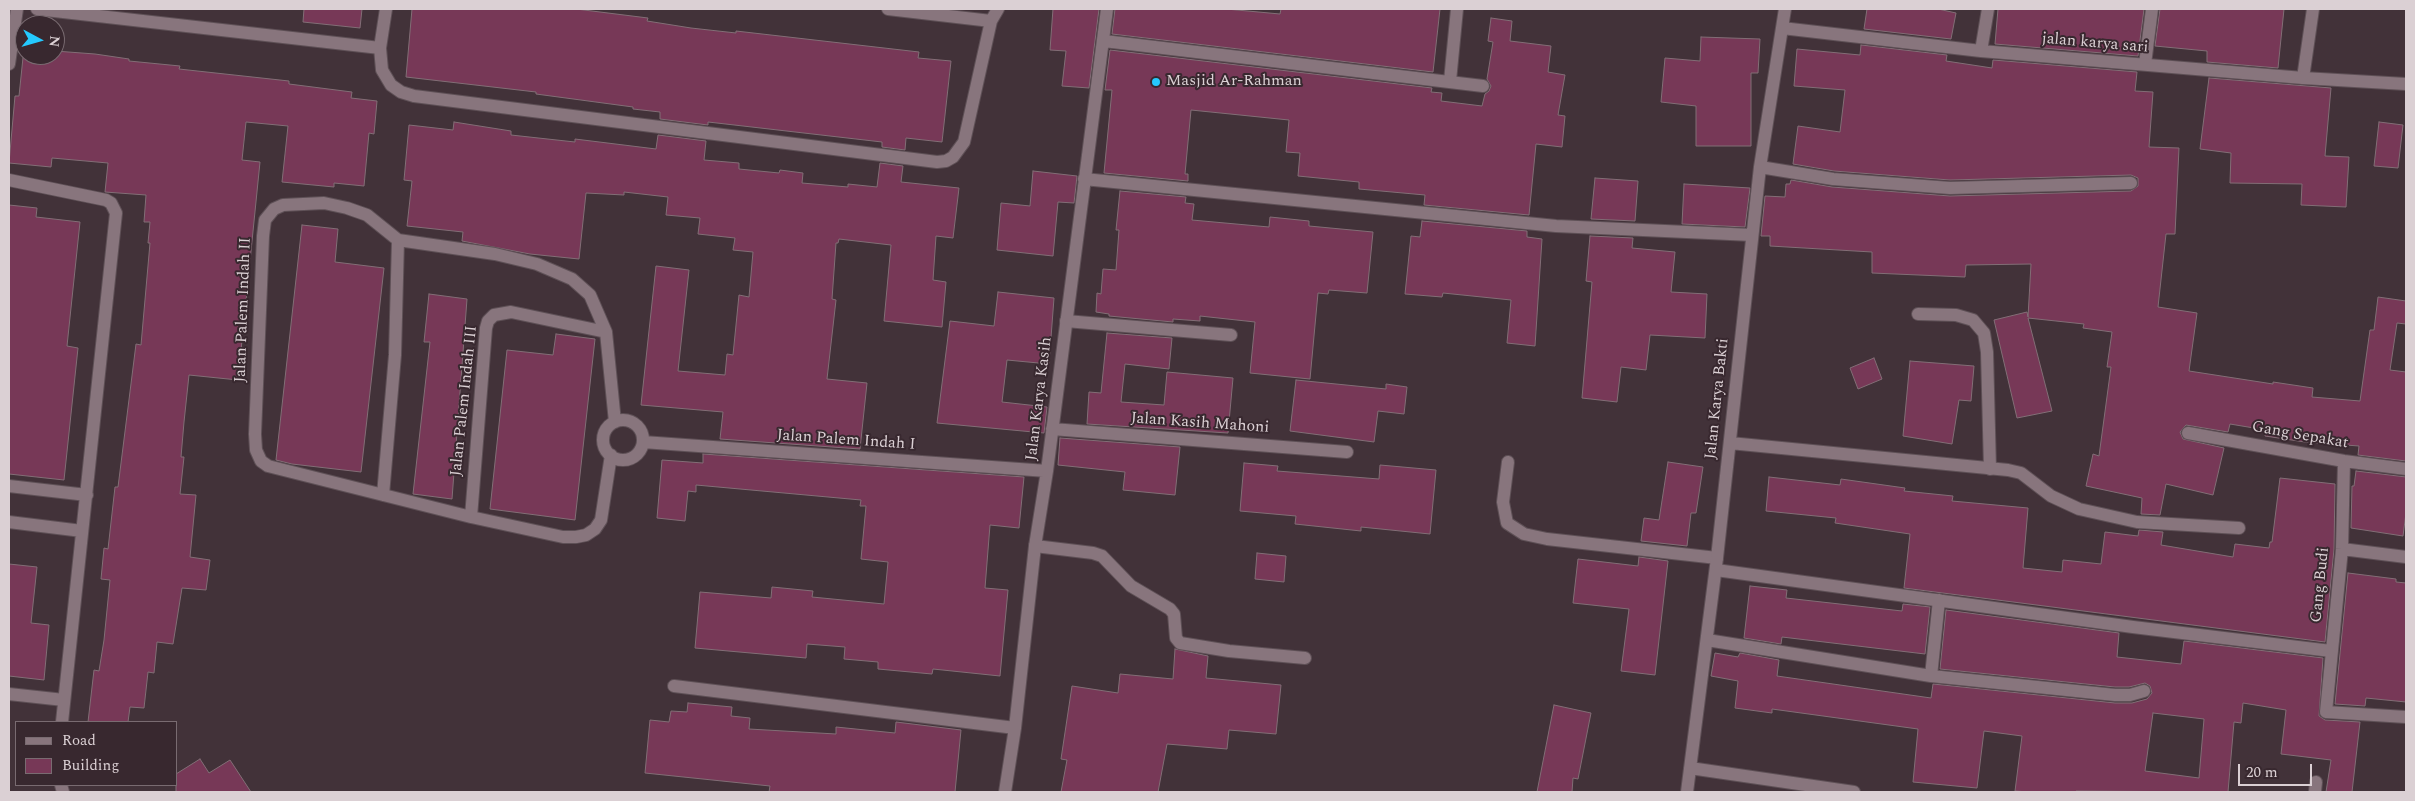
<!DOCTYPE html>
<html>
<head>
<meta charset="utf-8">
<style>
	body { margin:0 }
	#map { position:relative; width:2415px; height:801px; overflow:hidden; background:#423239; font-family:Spectral,serif }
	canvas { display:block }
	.frame { position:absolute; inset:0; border:10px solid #dbd0d4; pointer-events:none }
	.legend { position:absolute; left:15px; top:721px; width:162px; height:65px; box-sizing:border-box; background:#38282f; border:1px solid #796b71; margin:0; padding:6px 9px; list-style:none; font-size:15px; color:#dbd0d4 }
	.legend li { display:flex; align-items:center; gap:10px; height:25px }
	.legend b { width:25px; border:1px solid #796b71 }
	.north { position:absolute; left:15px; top:15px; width:50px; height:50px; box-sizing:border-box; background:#38282f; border:1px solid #796b71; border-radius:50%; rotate:96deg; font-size:14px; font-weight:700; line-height:20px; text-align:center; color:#dbd0d4 }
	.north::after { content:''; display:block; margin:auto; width:18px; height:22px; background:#25c9fe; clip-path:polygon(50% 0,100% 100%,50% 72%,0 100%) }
	.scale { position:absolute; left:2238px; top:764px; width:74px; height:22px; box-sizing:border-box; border:2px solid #dbd0d4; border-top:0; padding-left:6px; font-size:15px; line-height:18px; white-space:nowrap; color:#dbd0d4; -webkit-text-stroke:4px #38282f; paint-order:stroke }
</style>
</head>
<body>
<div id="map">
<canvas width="2415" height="801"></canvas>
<div class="frame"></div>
<ul class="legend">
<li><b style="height:6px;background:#88757d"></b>Road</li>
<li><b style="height:14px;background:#773857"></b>Building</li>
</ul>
<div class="north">N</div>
<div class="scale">20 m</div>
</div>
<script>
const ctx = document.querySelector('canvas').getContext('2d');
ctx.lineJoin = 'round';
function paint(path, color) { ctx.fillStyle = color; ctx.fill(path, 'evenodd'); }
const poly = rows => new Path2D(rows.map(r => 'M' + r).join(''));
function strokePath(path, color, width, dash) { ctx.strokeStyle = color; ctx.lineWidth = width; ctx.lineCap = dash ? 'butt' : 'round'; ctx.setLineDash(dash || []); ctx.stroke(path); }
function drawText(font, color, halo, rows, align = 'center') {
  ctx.font = font + ' Spectral,serif'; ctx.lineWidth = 4; ctx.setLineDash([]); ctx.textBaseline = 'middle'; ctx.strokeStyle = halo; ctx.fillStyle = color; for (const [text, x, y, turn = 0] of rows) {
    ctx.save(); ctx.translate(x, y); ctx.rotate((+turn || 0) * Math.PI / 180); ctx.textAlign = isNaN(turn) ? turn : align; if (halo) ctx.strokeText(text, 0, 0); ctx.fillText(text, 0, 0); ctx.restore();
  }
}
const building = poly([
	[304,9,362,9,360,28,303,22,304,9],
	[412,9,576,9,648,18,647,21,691,28,736,33,736,31,919,52,918,58,951,61,942,142,906,138,905,150,882,147,882,142,717,123,708,122,708,125,660,119,660,112,633,109,633,107,536,94,536,92,406,77,412,9],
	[1053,9,1099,9,1089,88,1062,86,1066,51,1050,50,1053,9],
	[1115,9,1226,9,1280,14,1281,9,1440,9,1433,72,1112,34,1115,9],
	[1867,9,1938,9,1956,13,1951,39,1864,29,1867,9],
	[1998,9,2144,9,2138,56,1995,44,1998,9],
	[2160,9,2284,9,2278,68,2207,62,2207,51,2155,46,2160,9],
	[1491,18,1512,21,1510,41,1551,46,1548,72,1565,75,1558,115,1565,116,1562,147,1536,144,1529,215,1424,205,1425,195,1359,189,1359,182,1298,176,1300,153,1286,152,1289,120,1191,110,1185,174,1188,174,1188,181,1104,173,1112,90,1105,90,1110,50,1432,88,1431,92,1442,93,1441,101,1482,106,1485,94,1489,91,1491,86,1487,79,1493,42,1488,41,1491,18],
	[1701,37,1760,39,1758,73,1751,73,1751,146,1696,146,1696,106,1661,102,1665,58,1700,61,1701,37],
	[1861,45,1947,55,1946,61,1992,68,1993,60,2137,72,2135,91,2153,92,2149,147,2179,148,2175,234,2166,234,2158,307,2197,313,2189,371,2273,384,2273,382,2313,388,2312,397,2360,401,2370,330,2374,330,2378,297,2406,301,2406,324,2397,323,2390,370,2406,372,2406,461,2358,455,2359,446,2305,442,2265,436,2266,430,2230,424,2228,432,2186,425,2180,432,2183,439,2224,448,2213,495,2166,484,2160,515,2141,514,2142,498,2086,486,2093,454,2099,456,2111,367,2107,367,2112,332,2083,328,2084,324,2028,318,2052,411,2017,418,1994,320,2027,312,2028,317,2031,264,1966,265,1965,277,1872,273,1872,252,1770,246,1770,236,1761,236,1765,196,1785,197,1786,184,1790,184,1791,180,1832,187,1950,196,2131,191,2138,186,2138,178,2131,175,1950,180,1834,171,1793,164,1798,126,1840,132,1845,90,1794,86,1797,49,1860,55,1861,45],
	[24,48,25,55,55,55,55,51,95,54,129,59,129,61,180,66,179,69,289,81,289,84,352,92,351,98,377,101,374,134,369,133,364,186,334,183,334,187,282,182,288,126,246,122,242,160,260,162,238,380,189,375,184,422,181,457,184,457,180,494,196,495,190,557,210,560,206,590,182,588,173,644,157,642,154,673,148,672,144,708,130,707,128,722,88,722,94,670,99,671,104,640,110,580,101,579,104,548,108,549,115,487,118,487,136,344,141,345,150,243,148,243,150,222,144,222,146,195,105,192,108,163,52,158,51,167,9,163,15,96,19,96,24,48],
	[2209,78,2331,88,2325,156,2349,157,2346,207,2301,205,2302,184,2230,183,2231,153,2200,149,2209,78],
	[454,122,511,131,511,135,575,142,575,139,656,149,658,135,706,141,704,160,739,163,739,169,779,173,780,170,803,173,802,183,848,187,848,184,877,187,880,163,903,166,901,182,959,188,953,238,936,236,933,280,946,282,942,327,884,321,891,245,839,239,838,243,836,243,832,299,836,300,827,379,867,383,860,449,720,439,723,412,641,405,656,266,689,270,678,371,725,375,727,354,733,355,739,295,749,297,753,252,733,250,735,238,698,234,700,218,666,215,668,197,624,192,624,195,586,193,579,259,530,254,462,241,463,232,407,226,412,181,404,180,409,125,453,130,454,122],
	[2379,122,2403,125,2398,168,2374,166,2379,122],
	[1033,171,1077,176,1074,203,1058,202,1053,256,997,250,1001,203,1030,206,1033,171],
	[1595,178,1638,181,1635,221,1591,219,1595,178],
	[1684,184,1750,188,1745,227,1682,224,1684,184],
	[1120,191,1186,197,1185,203,1194,204,1192,220,1269,227,1270,217,1309,221,1309,226,1373,232,1367,293,1329,290,1328,294,1318,293,1310,379,1250,373,1255,322,1200,316,1200,321,1173,319,1173,322,1109,316,1109,314,1096,312,1097,293,1101,294,1103,269,1116,270,1119,230,1116,230,1120,191],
	[9,205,37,208,36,217,80,222,67,346,78,348,64,480,9,474,9,205],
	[1422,221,1527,231,1527,237,1542,239,1535,346,1507,343,1511,300,1443,293,1442,297,1405,294,1411,236,1420,237,1422,221],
	[302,225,338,229,335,262,384,268,361,472,292,464,276,460,302,225],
	[1590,236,1633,238,1632,248,1675,252,1671,292,1707,294,1705,338,1650,335,1646,370,1621,367,1617,402,1582,398,1592,282,1586,281,1590,236],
	[998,292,1054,298,1049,364,1007,360,1002,402,1047,407,1044,433,937,423,950,321,994,326,998,292],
	[429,294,467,299,452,499,413,494,430,342,424,342,429,294],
	[1107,333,1172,338,1169,369,1125,364,1121,402,1164,405,1167,372,1233,378,1228,433,1087,424,1089,392,1101,393,1107,333],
	[556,334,595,339,575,520,490,509,507,350,553,355,556,334],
	[1874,358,1882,379,1858,389,1850,368,1874,358],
	[1910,361,1974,366,1971,401,1959,400,1952,444,1903,436,1910,361],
	[1296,380,1386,389,1386,384,1407,387,1404,414,1378,411,1374,442,1290,431,1296,380],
	[1060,438,1180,447,1175,495,1123,490,1125,472,1058,465,1060,438],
	[703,454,1024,477,1019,528,990,525,985,588,1008,590,1000,676,933,669,932,674,878,669,878,662,844,659,845,647,807,644,806,658,695,648,700,592,771,598,772,587,813,591,812,597,884,604,888,562,861,559,866,506,860,506,861,500,696,485,696,492,688,491,685,521,657,518,662,460,703,463,703,454],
	[1668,462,1703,467,1696,513,1691,513,1687,546,1641,541,1644,518,1659,520,1668,462],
	[1244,463,1278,466,1277,471,1379,479,1380,465,1436,470,1430,534,1361,527,1361,531,1295,524,1296,516,1240,511,1244,463],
	[2356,471,2406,477,2406,513,2403,536,2351,528,2352,486,2354,486,2356,471],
	[1769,477,1840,485,1841,479,1905,488,1904,491,1953,496,1952,501,2028,508,2023,568,2062,572,2063,560,2101,564,2105,532,2138,536,2139,530,2163,532,2161,545,2233,557,2235,544,2269,548,2270,542,2272,542,2280,478,2335,484,2334,549,2325,642,1904,588,1910,534,1835,523,1836,518,1766,511,1769,477],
	[1257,553,1286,556,1284,582,1255,579,1257,553],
	[1639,557,1668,561,1655,675,1621,671,1629,609,1573,603,1578,559,1638,566,1639,557],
	[9,564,37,567,31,623,49,625,44,680,9,676,9,564],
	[2348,573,2396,579,2396,582,2406,583,2406,702,2366,698,2365,706,2335,704,2348,573],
	[1750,586,1787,590,1786,598,1902,611,1903,604,1930,607,1925,654,1782,637,1781,644,1744,638,1750,586],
	[1946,610,2119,633,2117,657,2181,664,2184,641,2323,658,2319,716,2325,720,2360,722,2352,792,2326,792,2331,760,2281,754,2286,710,2243,703,2241,723,2234,722,2228,792,2076,791,2076,792,2029,792,2015,791,2022,736,1984,731,1977,788,1913,782,1918,729,1772,709,1772,713,1735,708,1738,681,1711,676,1715,653,1738,657,1740,653,1779,660,1777,676,1931,698,1933,684,2115,703,2132,703,2147,699,2152,693,2150,686,2145,683,2129,687,2115,687,1940,669,1946,610],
	[2153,713,2204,719,2199,778,2145,771,2153,713],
	[1175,649,1208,656,1206,678,1281,685,1276,734,1229,730,1227,749,1167,744,1158,792,1061,792,1067,760,1061,759,1072,686,1118,693,1120,674,1173,679,1175,649],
	[688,703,732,707,731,716,750,718,749,729,836,734,836,727,895,733,896,722,961,730,955,792,769,792,770,786,645,773,650,720,669,722,671,711,687,712,688,703],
	[1554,705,1591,713,1578,779,1573,778,1572,792,1537,792,1554,705],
	[200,759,209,773,230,760,251,792,176,792,176,774,200,759]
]);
const lane = poly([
	[2145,64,2152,9],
	[2303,78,2313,9],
	[1450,81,1457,9],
	[1918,314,1956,315,1973,320,1984,333,1987,352,1990,469],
	[1066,321,1231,335],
	[1508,462,1503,502,1507,523,1524,534,1547,539,1717,558],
	[1035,546,1093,553,1102,556,1131,586,1170,609,1174,614,1176,638,1180,643,1229,651,1305,658]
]);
const street = poly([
	[37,9,380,48],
	[386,9,380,48,382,70,391,85,401,92,414,96,937,162,946,161,953,157,964,142,991,21,998,9],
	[888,9,991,21],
	[1782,28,1981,51,2303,78,2406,84],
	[1104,41,1483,86],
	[1981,51,1988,9],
	[9,64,17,9],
	[1760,167,1833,179,1950,188,2131,183],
	[1084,179,1556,226,1752,235],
	[9,180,106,200,111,203,116,213,62,722],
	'603 440a20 20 0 1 1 40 0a20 20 0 1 1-40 0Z',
	[1052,429,1347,452],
	[2188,433,2344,461,2406,469],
	[643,442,1047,471],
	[1730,443,2008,470,2021,473,2051,496,2079,509,2137,522,2239,528],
	[611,455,601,520,595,529,586,535,576,537,563,537,471,517,268,466,261,461,256,450,255,434,263,236,265,220,274,209,283,205,324,203,347,208,367,215,398,240,495,254,537,264,572,279,590,295,606,332,615,422],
	[2344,461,2342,549,2326,712,2406,717],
	[9,486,87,495],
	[383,495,395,355,398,240],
	[471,517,486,328,488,321,494,315,511,312,606,332],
	[9,522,82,531],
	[2342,549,2406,557],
	[1716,570,2133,627,2331,651],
	[1707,640,1931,676,1939,600],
	[1931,676,2115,695,2130,695,2144,691],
	[674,686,1015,728],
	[9,694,64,700],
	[1690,768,1854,792],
	[61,785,63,792],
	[1005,792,1015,728,1035,546,1047,471,1107,9],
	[1687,792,1717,558,1760,167,1785,9],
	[2315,792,2316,782]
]);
const markers = [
	[1156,82,5,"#25c9fe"]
];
const streetNames = [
	["jalan karya sari",2095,44,5],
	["Jalan Palem Indah II",244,310,-88],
	["Jalan Karya Kasih",1040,399,-83],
	["Jalan Karya Bakti",1718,399,-84],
	["Jalan Palem Indah III",465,401,-84],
	["Jalan Kasih Mahoni",1200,424,4],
	["Gang Sepakat",2300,436,10],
	["Jalan Palem Indah I",846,441,4],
	["Gang Budi",2321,585,-84]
];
const poiNames = [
	["Masjid Ar-Rahman",1166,82]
];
paint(building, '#773857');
strokePath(building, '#826e76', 1);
strokePath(lane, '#5e5056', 14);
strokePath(street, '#5e5056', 14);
strokePath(lane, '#88757d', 12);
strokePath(street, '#88757d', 12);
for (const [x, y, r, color] of markers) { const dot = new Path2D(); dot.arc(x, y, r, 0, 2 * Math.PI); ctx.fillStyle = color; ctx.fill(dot); strokePath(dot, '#38282f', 2); }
drawText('16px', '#dbd0d4', '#38282f', streetNames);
drawText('16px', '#dbd0d4', '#38282f', poiNames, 'left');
</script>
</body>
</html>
